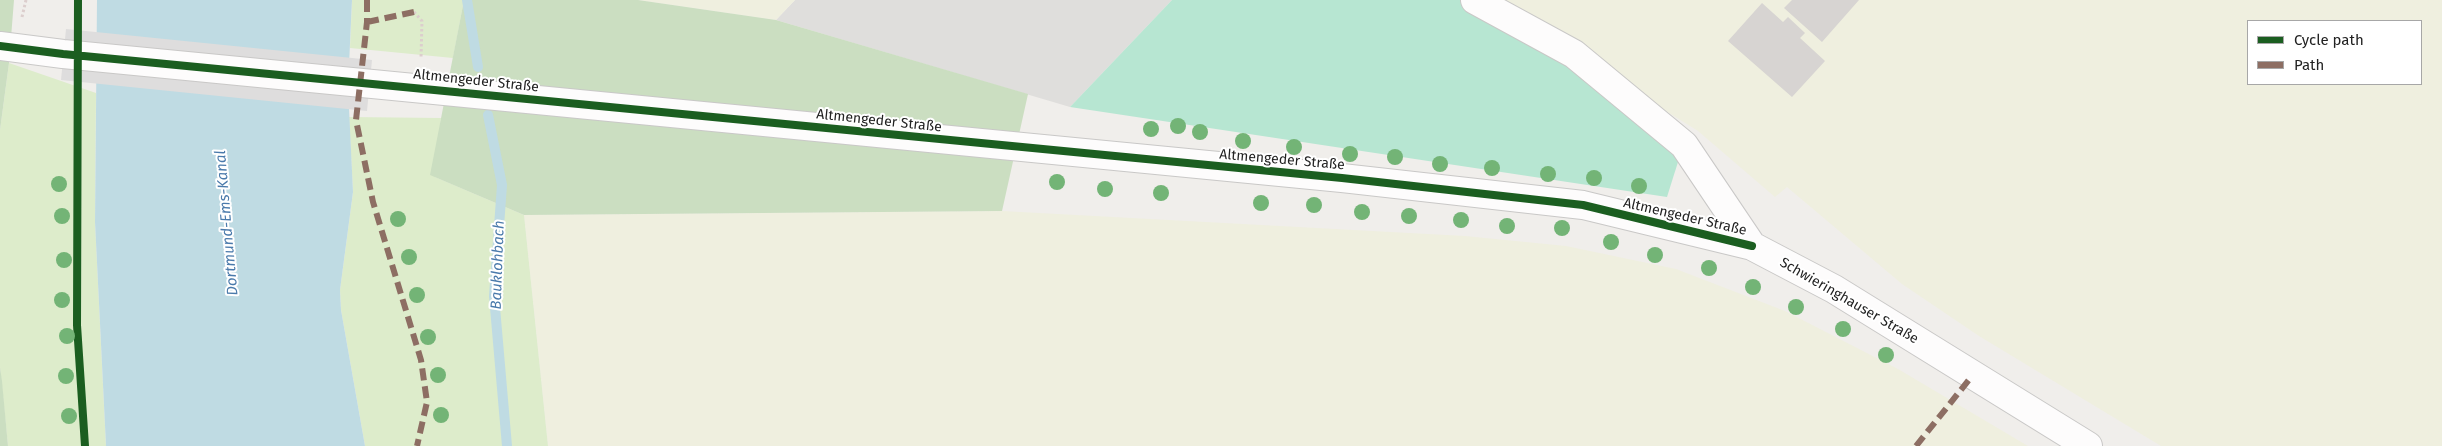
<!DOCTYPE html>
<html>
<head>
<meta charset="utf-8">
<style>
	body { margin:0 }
	#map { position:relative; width:2442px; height:446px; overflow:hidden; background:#f0eeeb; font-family:"Fira Sans",sans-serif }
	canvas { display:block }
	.legend { position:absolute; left:2247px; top:20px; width:175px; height:65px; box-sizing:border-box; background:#fff; border:1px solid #a7a7a7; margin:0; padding:6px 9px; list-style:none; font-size:15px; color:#222 }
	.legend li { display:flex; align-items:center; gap:10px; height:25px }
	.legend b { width:25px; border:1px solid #a7a7a7 }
</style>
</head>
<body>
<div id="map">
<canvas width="2442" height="446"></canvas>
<ul class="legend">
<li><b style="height:6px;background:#1b5e20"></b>Cycle path</li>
<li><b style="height:6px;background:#8d6e63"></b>Path</li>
</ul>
</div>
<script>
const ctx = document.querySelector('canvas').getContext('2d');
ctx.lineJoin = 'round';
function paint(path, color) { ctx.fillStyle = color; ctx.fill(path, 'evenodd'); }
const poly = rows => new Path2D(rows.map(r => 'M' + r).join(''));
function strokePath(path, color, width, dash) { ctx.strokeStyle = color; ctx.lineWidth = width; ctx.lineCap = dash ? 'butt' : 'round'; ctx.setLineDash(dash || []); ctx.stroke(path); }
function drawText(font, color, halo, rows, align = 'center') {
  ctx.font = font + ' "Fira Sans",sans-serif'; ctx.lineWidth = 4; ctx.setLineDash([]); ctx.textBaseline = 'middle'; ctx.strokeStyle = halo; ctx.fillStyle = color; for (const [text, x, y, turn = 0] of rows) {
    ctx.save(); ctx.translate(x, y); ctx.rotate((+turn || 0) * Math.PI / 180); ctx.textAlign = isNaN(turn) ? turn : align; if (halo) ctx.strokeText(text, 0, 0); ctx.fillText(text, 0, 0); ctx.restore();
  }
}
const residential = poly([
	[795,0,1172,0,1070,107,776,20]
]);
const farmland = poly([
	[638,0,795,0,776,20],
	[1475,0,2442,0,2442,446,2161,446,1979,336,1902,284,1787,187,1775,197,1698,131,1574,54],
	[2248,21,2421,21,2421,84,2248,84],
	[1002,211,1465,236,1566,246,1676,269,1785,311,1898,369,2028,446,548,446,524,215]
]);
const grass = poly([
	[352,0,464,0,453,58,350,48],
	[9,63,96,93,95,222,106,446,8,446,0,367,0,130],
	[349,117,441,118,435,177,524,215,548,446,365,446,341,310,340,290,353,192]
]);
const forest = poly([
	[0,0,14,0,9,63,0,130],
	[464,0,638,0,776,20,1028,94,1002,211,524,215,430,175],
	[0,367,2,381,8,446,0,446]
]);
const pitch = poly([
	[1172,0,1475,0,1683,146,1667,197,1070,107]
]);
const water = poly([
	[97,0,352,0,348,87,353,192,340,290,341,310,365,446,106,446,95,222]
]);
const pier = poly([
	[66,29,372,60,367,111,61,80]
]);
const stream = poly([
	[467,0,478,67],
	[488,115,502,185,494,296,507,446]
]);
const building = poly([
	[1792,0,1859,0,1822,42,1784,8],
	[1762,3,1783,22,1788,17,1805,33,1800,38,1825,61,1792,97,1728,41]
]);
const path = poly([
	[414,12,422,21,421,58],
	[22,17,26,0]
]);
const minor = poly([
	[1475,0,1574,54,1684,145,1752,246,1834,289,2088,446],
	[0,46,63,54,1342,178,1583,205,1752,246]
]);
const quiet = poly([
	[367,0,367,22,356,120,373,202,421,360,427,402,417,446],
	[367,22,414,12],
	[1916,446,1972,376]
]);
const cycleway = poly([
	[78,0,77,325,85,446],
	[0,46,63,54,1342,178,1583,205,1752,246]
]);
const trees = [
	[1178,126],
	[1151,129],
	[1200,132],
	[1243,141],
	[1294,147],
	[1350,154],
	[1395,157],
	[1440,164],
	[1492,168],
	[1548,174],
	[1594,178],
	[1057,182],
	[59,184],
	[1639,186],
	[1105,189],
	[1161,193],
	[1261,203],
	[1314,205],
	[1362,212],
	[62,216],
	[1409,216],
	[398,219],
	[1461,220],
	[1507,226],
	[1562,228],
	[1611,242],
	[1655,255],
	[409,257],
	[64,260],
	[1709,268],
	[1753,287],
	[417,295],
	[62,300],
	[1796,307],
	[1843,329],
	[67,336],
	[428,337],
	[1886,355],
	[438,375],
	[66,376],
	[441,415],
	[69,416]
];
const streetNames = [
	["Altmengeder Straße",476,81,6],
	["Altmengeder Straße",879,121,6],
	["Altmengeder Straße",1282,160,5],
	["Altmengeder Straße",1685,217,13],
	["Schwieringhauser Straße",1849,301,30]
];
const waterNames = [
	["Dortmund-Ems-Kanal",227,223,-95],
	["Bauklohbach",498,265,-88]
];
paint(residential, '#dfdedc');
paint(farmland, '#efefdf');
paint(grass, '#ddeccb');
paint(forest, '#cbdec1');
paint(pitch, '#b7e6d2');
paint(water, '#bfdbe3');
paint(pier, '#dedddd');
strokePath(stream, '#bfdbe3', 10);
paint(building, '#d7d4d2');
strokePath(minor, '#c9c8c7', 30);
strokePath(path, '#dccecd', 3, [2.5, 2.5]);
strokePath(minor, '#fdfcfc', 28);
strokePath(quiet, '#8d6e63', 6, [12, 6]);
strokePath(cycleway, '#1b5e20', 8);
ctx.fillStyle = '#73b476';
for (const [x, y] of trees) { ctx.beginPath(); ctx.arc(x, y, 8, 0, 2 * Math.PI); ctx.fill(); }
drawText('14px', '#222', '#fff', streetNames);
drawText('italic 15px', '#4a7aab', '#fff', waterNames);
</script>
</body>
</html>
